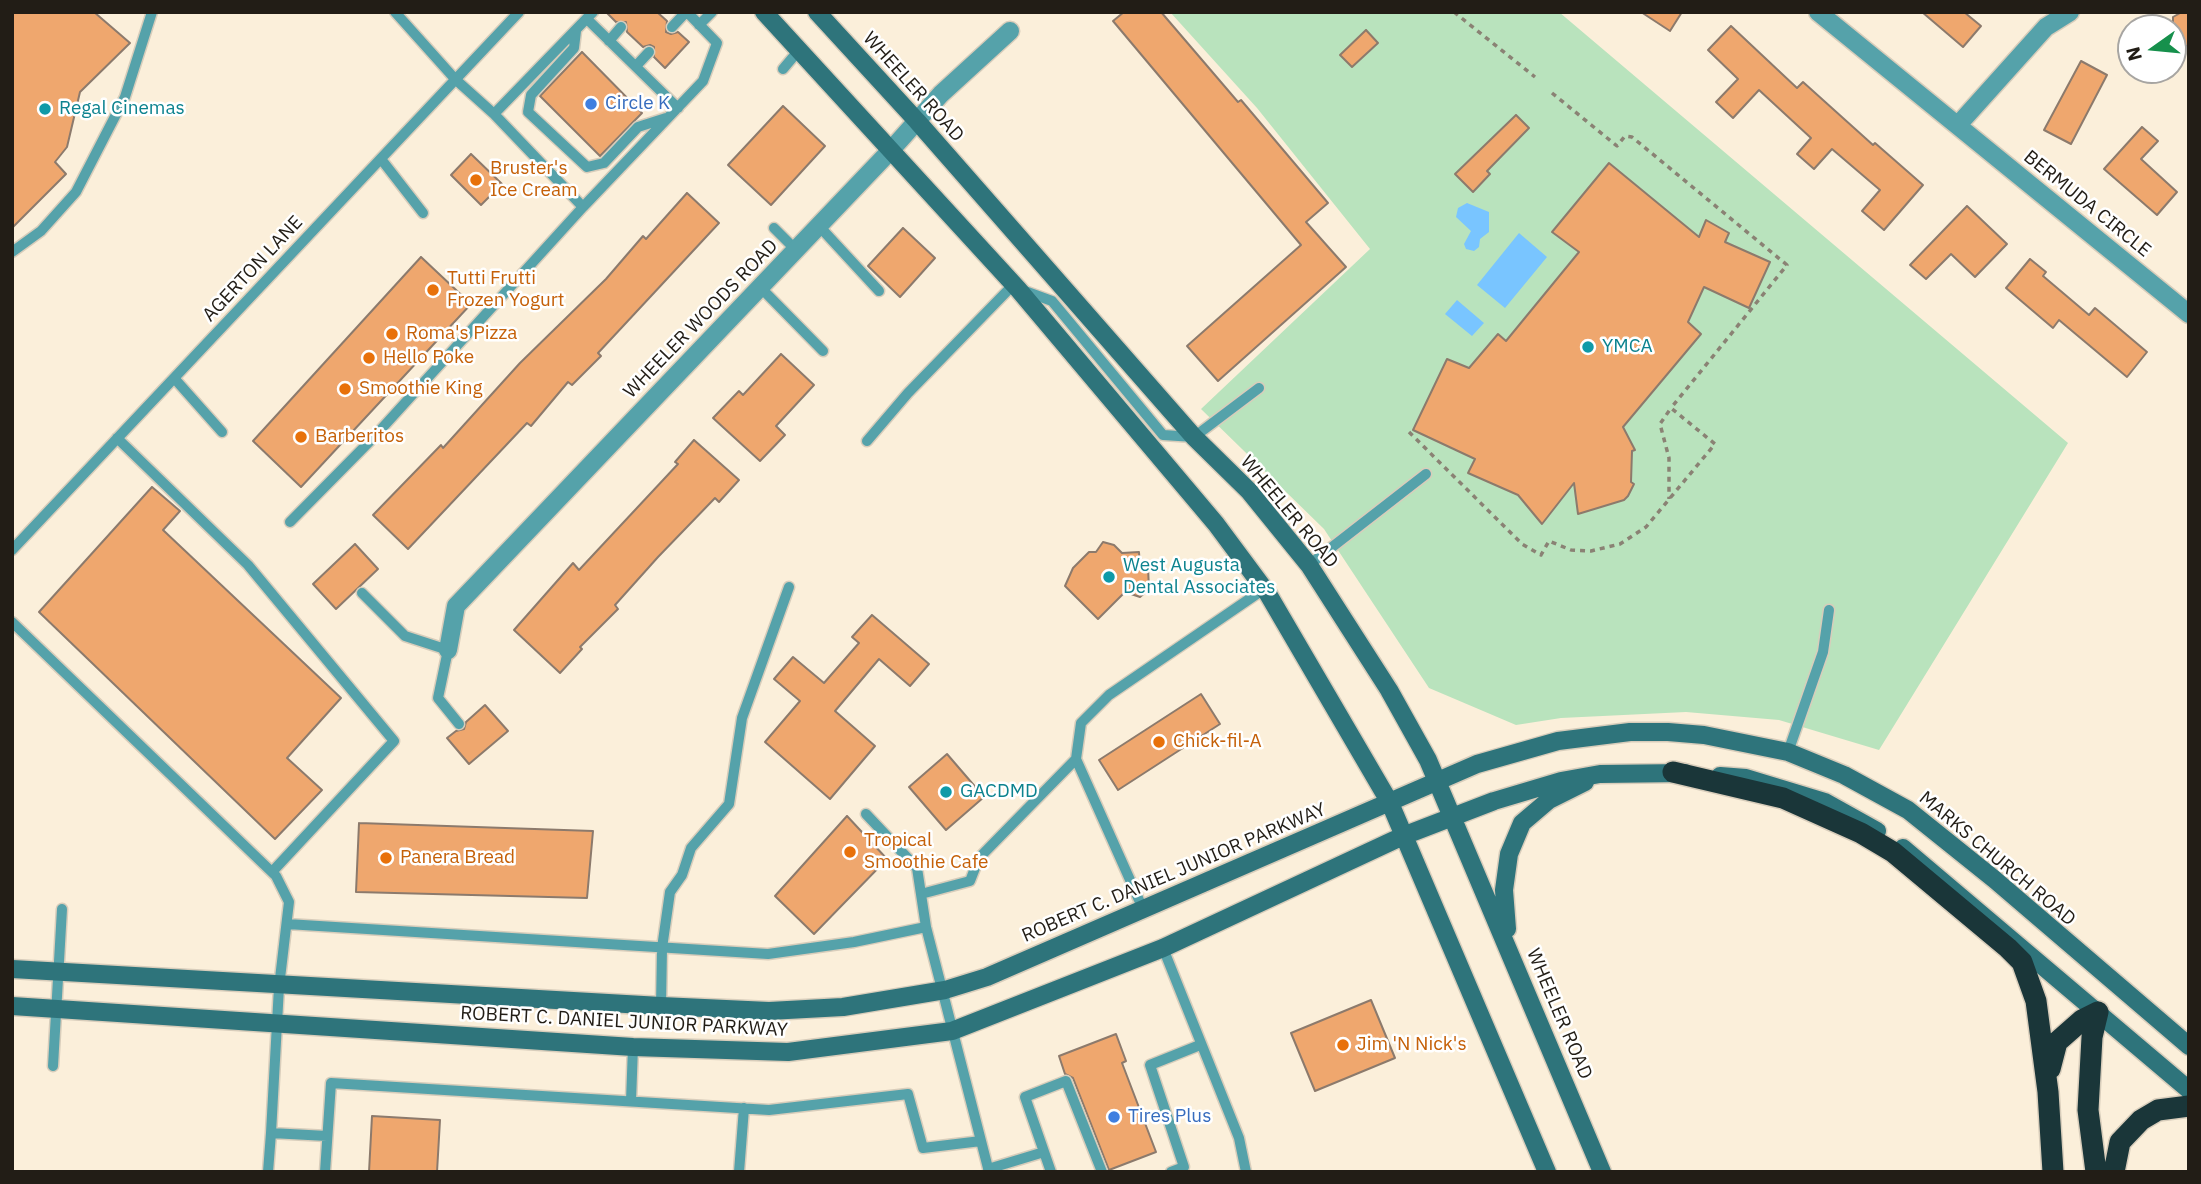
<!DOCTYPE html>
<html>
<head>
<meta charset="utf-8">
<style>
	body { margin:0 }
	#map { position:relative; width:2201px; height:1184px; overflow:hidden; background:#fbefda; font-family:"IBM Plex Sans",sans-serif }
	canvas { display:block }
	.frame { position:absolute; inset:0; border:14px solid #221d16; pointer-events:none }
	.north { position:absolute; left:2117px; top:14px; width:70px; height:70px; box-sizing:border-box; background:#fff; border:2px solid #a7a5a2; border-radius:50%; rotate:255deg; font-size:19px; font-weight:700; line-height:28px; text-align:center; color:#221d16 }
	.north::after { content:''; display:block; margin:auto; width:24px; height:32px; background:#16904c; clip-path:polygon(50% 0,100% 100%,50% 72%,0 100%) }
</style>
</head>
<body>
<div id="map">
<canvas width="2201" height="1184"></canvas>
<div class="frame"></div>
<div class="north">N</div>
</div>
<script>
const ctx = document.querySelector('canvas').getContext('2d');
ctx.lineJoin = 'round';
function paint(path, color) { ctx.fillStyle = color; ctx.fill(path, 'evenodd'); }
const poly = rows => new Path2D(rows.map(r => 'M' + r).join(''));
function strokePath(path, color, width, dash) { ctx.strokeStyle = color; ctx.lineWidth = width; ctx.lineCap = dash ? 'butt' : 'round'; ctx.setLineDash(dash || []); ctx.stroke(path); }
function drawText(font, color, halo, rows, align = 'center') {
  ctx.font = font + ' "IBM Plex Sans",sans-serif'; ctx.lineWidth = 5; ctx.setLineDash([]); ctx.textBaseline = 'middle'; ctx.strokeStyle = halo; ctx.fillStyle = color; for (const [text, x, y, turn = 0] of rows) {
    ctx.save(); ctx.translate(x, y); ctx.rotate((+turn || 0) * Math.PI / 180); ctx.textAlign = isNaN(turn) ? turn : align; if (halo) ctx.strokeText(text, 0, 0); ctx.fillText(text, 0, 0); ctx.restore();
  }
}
const green = poly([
	[1170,12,1559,12,2068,443,1879,750,1779,720,1686,712,1561,718,1516,725,1429,688,1324,529,1201,409,1370,249,1257,108]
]);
const water = poly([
	[1467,203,1489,212,1489,232,1480,239,1479,247,1474,251,1466,249,1464,244,1471,231,1456,217,1458,208],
	[1519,233,1547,257,1505,308,1477,285],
	[1457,300,1484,323,1472,336,1445,314]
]);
const building = poly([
	[12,12,94,12,130,43,80,92,67,147,55,162,66,174,12,228,12,12],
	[606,12,657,12,667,21,666,32,671,34,678,32,689,42,665,68,654,57,654,47,650,45,643,47,627,32,626,22,616,22,606,12],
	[1124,12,1161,12,1238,102,1241,100,1328,203,1306,222,1346,267,1218,381,1187,346,1301,245,1113,21,1124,12],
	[1641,12,1682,12,1670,31,1641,12],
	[1922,12,1964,12,1981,26,1963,47,1922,12],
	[2182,12,2189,12,2189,45,2173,53,2173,17,2182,12],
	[1731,26,1797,88,1803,82,1873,145,1875,143,1923,185,1884,230,1862,211,1880,190,1832,149,1814,169,1797,154,1811,138,1759,90,1733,118,1716,102,1738,79,1708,50,1731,26],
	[1366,30,1378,43,1352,67,1340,55,1366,30],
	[582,52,642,113,600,156,540,96,582,52],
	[2081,61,2107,75,2071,144,2044,130,2081,61],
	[783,106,825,146,771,205,728,165,783,106],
	[1516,115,1529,128,1487,171,1490,174,1473,192,1455,174,1516,115],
	[2142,127,2158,141,2141,159,2177,192,2157,215,2104,169,2142,127],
	[471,154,502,184,481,205,451,175,471,154],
	[1609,163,1699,237,1706,220,1729,233,1725,242,1770,262,1749,308,1704,287,1688,322,1701,334,1623,427,1635,450,1632,451,1631,482,1634,484,1628,496,1624,500,1578,514,1574,483,1542,524,1518,495,1468,473,1475,459,1413,430,1447,359,1469,368,1498,334,1506,341,1579,252,1552,232,1609,163],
	[687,193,719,223,598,353,601,356,572,385,568,382,531,426,527,423,408,549,373,515,441,445,443,448,520,363,606,279,643,236,646,239,687,193],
	[1967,206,2007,244,1975,277,1951,254,1926,279,1910,265,1967,206],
	[903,228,935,258,900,297,868,266,903,228],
	[421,257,471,304,301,487,253,441,421,257],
	[2030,259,2046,272,2043,276,2089,315,2095,308,2147,352,2127,377,2059,320,2053,328,2006,288,2030,259],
	[781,354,814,385,776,426,785,435,760,461,713,418,739,391,743,395,781,354],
	[694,440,739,480,719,502,715,498,658,557,615,605,618,609,580,647,582,649,560,673,514,630,573,563,579,570,678,464,675,462,694,440],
	[152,487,180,511,163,530,341,698,287,758,322,790,275,839,39,612,152,487],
	[1103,542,1114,545,1122,553,1139,552,1140,568,1148,567,1149,589,1140,597,1125,592,1098,619,1065,586,1073,568,1089,552,1096,552,1103,542],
	[355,544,378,569,336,609,313,584,355,544],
	[872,615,929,664,910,686,879,659,835,711,875,746,830,799,765,742,800,701,774,679,793,657,824,683,859,643,852,637,872,615],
	[1201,694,1220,724,1118,790,1099,760,1201,694],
	[485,705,508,731,469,764,447,738,456,731,464,729,466,722,485,705],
	[947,754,984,797,946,830,909,787,947,754],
	[847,816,887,859,814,934,775,896,847,816],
	[359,823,593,831,587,898,356,892,359,823],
	[1371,1000,1395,1058,1315,1091,1291,1033,1371,1000],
	[1116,1034,1126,1061,1122,1063,1156,1152,1109,1170,1073,1078,1065,1074,1059,1056,1116,1034],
	[372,1116,440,1120,437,1172,369,1172,372,1116]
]);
const path = poly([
	[1454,12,1535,77],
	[1552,93,1617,146,1625,136,1632,137,1787,265,1671,408],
	[1409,432,1522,544,1541,555,1549,541,1571,550,1591,551,1620,544,1646,527,1715,444,1671,408,1660,424,1669,458,1669,499]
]);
const lane = poly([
	[395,12,455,79,494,114],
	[593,12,494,114,583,207,703,81,717,43,687,12],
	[587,19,678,108],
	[699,25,712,12],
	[672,27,686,12],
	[576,31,574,48,531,95,528,112,587,167,604,163,638,127,666,118],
	[609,41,621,27],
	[636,66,649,52],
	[783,69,799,50],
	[381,159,423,213],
	[819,226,879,291],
	[774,228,796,250],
	[12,252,41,231,76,192,125,97,152,12],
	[760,287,823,351],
	[1022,290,1052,301,1163,435,1194,437,1259,388],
	[174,378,222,432],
	[117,438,248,565,394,741,272,872],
	[867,441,908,393,1014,284],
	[290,522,374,437,583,207],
	[12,550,519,12],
	[1309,565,1426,474],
	[362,593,405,636,448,650,438,698,459,724],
	[12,622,276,876,289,902,279,987,271,1133],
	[1788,752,1823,652,1829,610],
	[1076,759,1081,723,1109,695,1264,589],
	[866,814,917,868,926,927,989,1172],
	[921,894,970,881,979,858,1076,759,1143,909],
	[287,924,768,954,854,942,926,927],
	[1163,948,1239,1138,1246,1172],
	[661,1006,662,948,670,892,682,875,691,848,729,804,742,718,789,587],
	[53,1066,62,909],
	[631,1101,633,1047],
	[988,1169,1044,1152],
	[268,1172,271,1133,327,1136],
	[325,1172,331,1083,769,1110,908,1094,923,1148,981,1141],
	[739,1172,744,1108],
	[1051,1172,1025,1097,1066,1081,1102,1172],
	[1171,1172,1184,1167,1150,1065,1200,1045]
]);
const street = poly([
	[1818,12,2189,314],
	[1958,125,2046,27,2070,12],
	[448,650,456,606,891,150,941,94,1010,31]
]);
const secondary = poly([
	[764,12,1018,289,1216,524,1268,594,1390,803,1547,1172],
	[817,12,917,121,1194,437,1249,491,1309,565,1389,690,1428,760,1602,1172],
	[1720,776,1746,778,1825,802,1877,831],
	[1903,848,2189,1090],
	[1507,929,1504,890,1509,854,1522,823,1549,800,1585,782],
	[12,969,661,1006,769,1011,843,1007,945,990,987,977,1477,764,1558,741,1630,732,1668,732,1704,735,1788,752,1844,775,1908,810,1994,879,2189,1046],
	[12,1006,633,1047,788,1052,952,1031,1163,948,1403,836,1494,801,1561,781,1600,774,1685,773]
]);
const highway = poly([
	[1673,772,1783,798,1861,833,1893,852,2008,948,2022,962,2036,1001,2048,1092,2053,1172],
	[2050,1069,2057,1042,2082,1020,2098,1012],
	[2096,1172,2088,1110,2092,1037,2098,1012],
	[2114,1172,2120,1142,2141,1120,2158,1110,2189,1106]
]);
const markers = [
	[591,104,7,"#3f7fe0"],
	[45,109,7,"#0f9aa8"],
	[476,180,7,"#e8710a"],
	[433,290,7,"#e8710a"],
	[392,334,7,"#e8710a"],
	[1588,347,7,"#0f9aa8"],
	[369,358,7,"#e8710a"],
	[345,389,7,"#e8710a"],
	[301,437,7,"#e8710a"],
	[1109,577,7,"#0f9aa8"],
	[1159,742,7,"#e8710a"],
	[946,792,7,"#0f9aa8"],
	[850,852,7,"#e8710a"],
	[386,858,7,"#e8710a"],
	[1343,1045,7,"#e8710a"],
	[1114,1117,7,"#3f7fe0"]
];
const streetNames = [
	["WHEELER ROAD",913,87,48],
	["BERMUDA CIRCLE",2087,204,39],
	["AGERTON LANE",253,269,-47],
	["WHEELER WOODS ROAD",701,319,-46],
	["WHEELER ROAD",1289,512,50],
	["MARKS CHURCH ROAD",1997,859,40],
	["ROBERT C. DANIEL JUNIOR PARKWAY",1174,873,-23],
	["WHEELER ROAD",1559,1014,67],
	["ROBERT C. DANIEL JUNIOR PARKWAY",624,1022,3]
];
const shopNames = [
	["Circle K",605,104],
	["Tires Plus",1128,1117]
];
const cultureNames = [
	["Regal Cinemas",59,109],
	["YMCA",1602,347],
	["West Augusta",1123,566],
	["Dental Associates",1123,588],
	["GACDMD",960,792]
];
const foodNames = [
	["Bruster's",490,169],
	["Ice Cream",490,191],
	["Tutti Frutti",447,279],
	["Frozen Yogurt",447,301],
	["Roma's Pizza",406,334],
	["Hello Poke",383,358],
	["Smoothie King",359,389],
	["Barberitos",315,437],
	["Chick-fil-A",1173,742],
	["Tropical",864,841],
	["Smoothie Cafe",864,863],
	["Panera Bread",400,858],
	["Jim 'N Nick's",1357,1045]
];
paint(green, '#b9e3bd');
paint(water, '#79c5ff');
paint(building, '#efa76e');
strokePath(building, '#8c7a6c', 2);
strokePath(lane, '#d8cdbb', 13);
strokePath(street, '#d8cdbb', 21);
strokePath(secondary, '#d8cdbb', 21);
strokePath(highway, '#d8cdbb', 24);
strokePath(path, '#8a8274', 3.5, [5, 5]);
strokePath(lane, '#55a2aa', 10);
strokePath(street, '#55a2aa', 18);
strokePath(secondary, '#2e747b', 18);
strokePath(highway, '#1a3639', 21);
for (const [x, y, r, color] of markers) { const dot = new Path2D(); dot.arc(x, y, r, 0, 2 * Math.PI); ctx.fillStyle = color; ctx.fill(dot); strokePath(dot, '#fff', 2.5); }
drawText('19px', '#221d16', '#fff', streetNames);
drawText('19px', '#366cbe', '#fff', shopNames, 'left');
drawText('19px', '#0d838f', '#fff', cultureNames, 'left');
drawText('19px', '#c56008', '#fff', foodNames, 'left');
</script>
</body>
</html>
